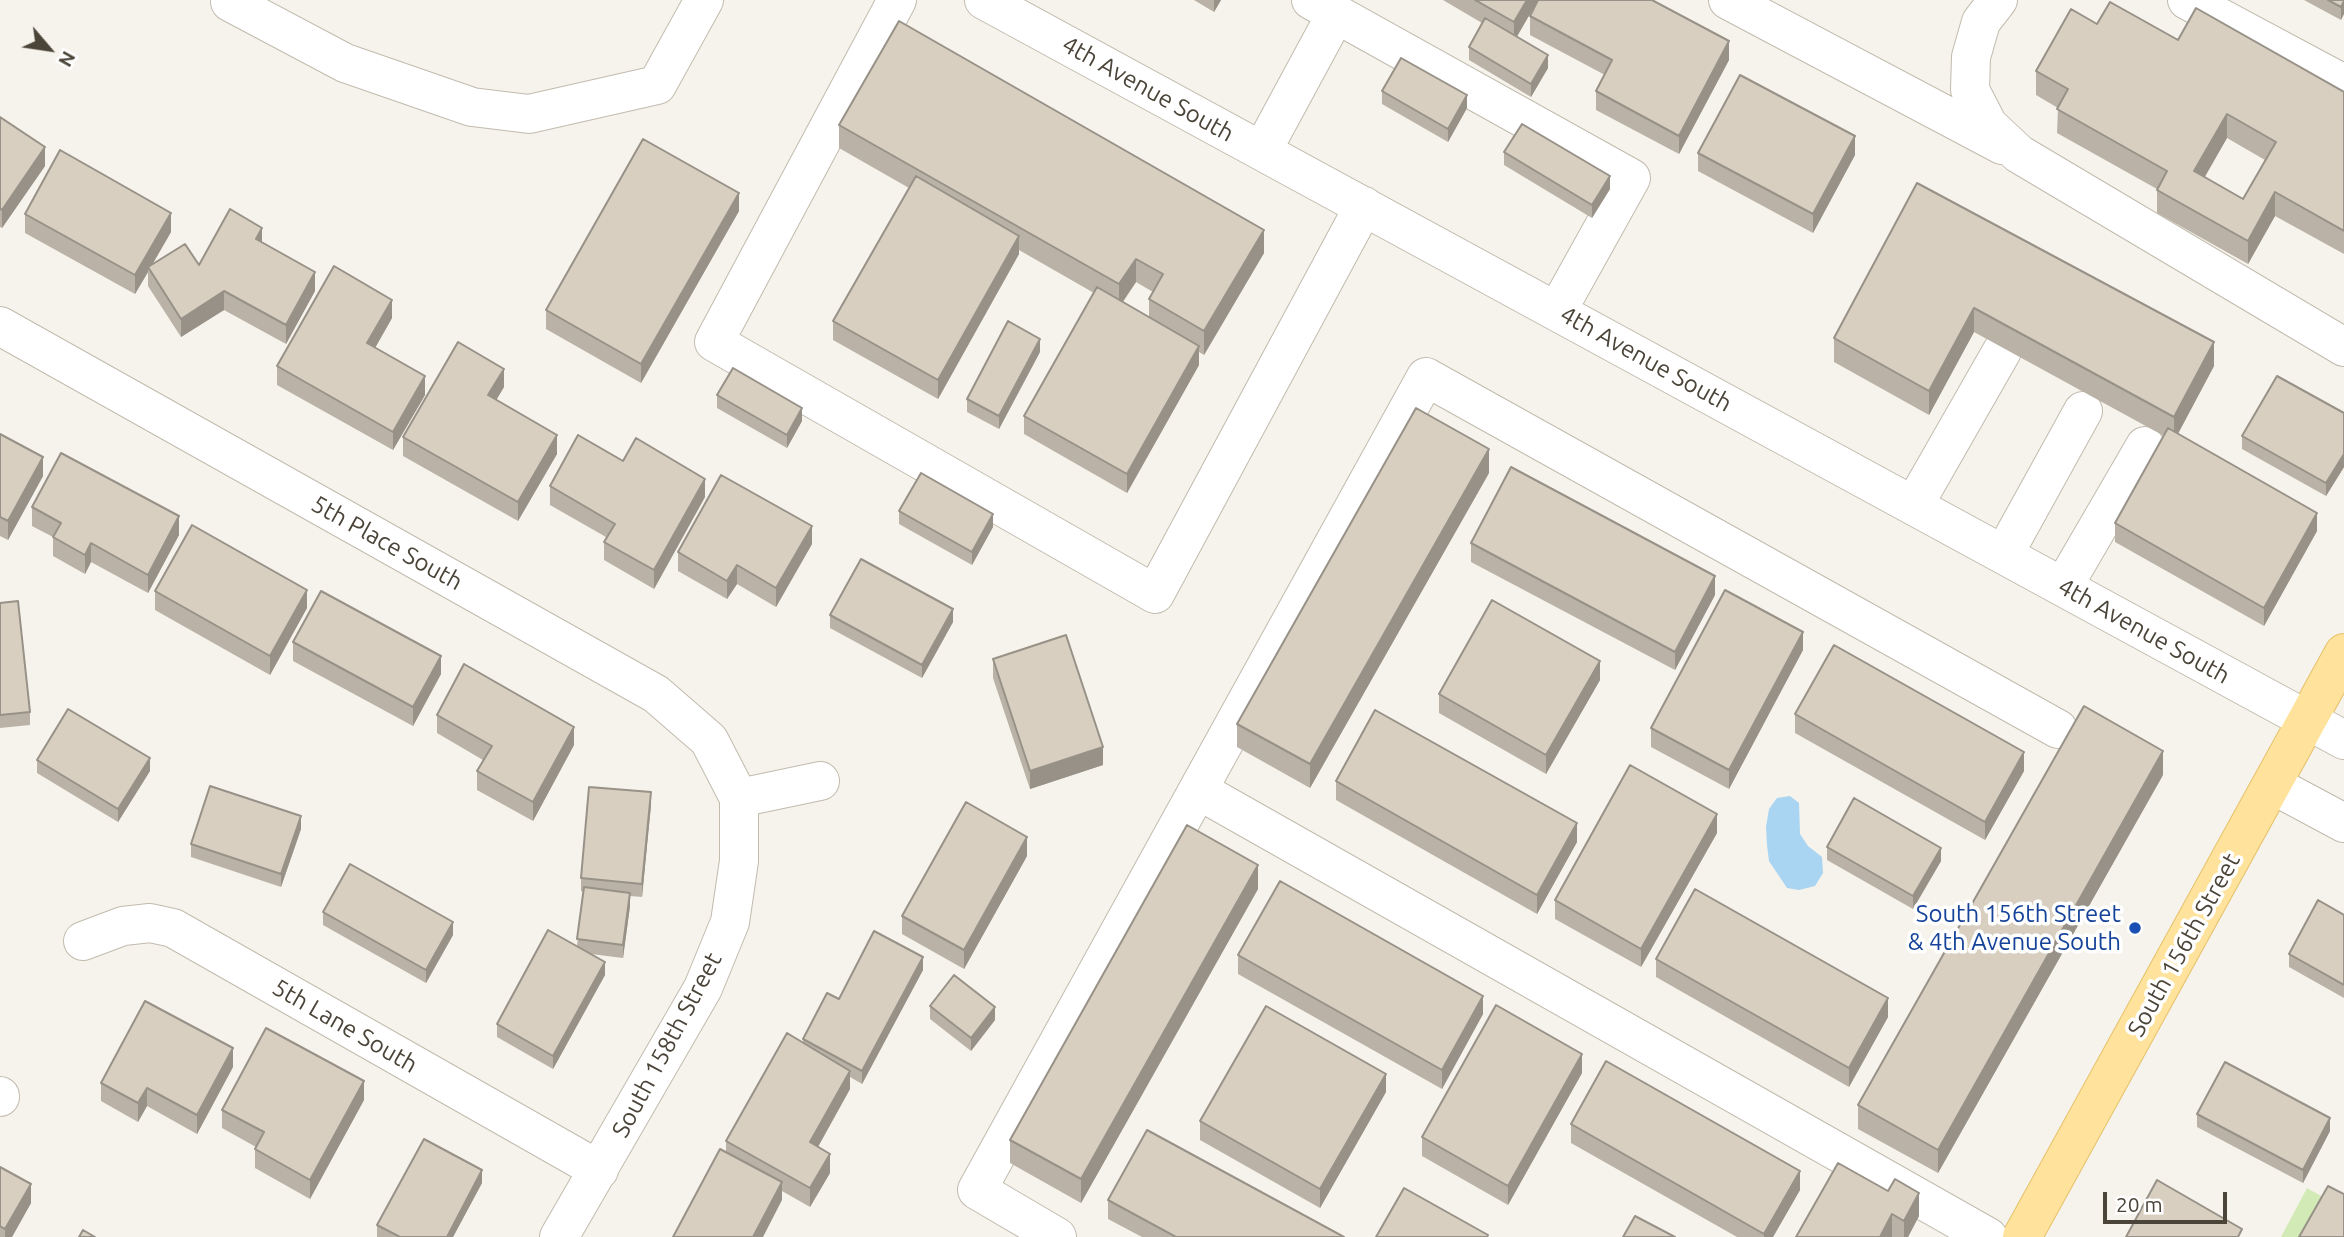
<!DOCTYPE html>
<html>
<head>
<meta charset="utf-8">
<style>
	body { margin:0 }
	#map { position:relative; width:2344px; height:1237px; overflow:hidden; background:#f6f3ec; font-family:Ubuntu,sans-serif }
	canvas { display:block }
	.north { position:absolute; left:14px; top:14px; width:70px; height:70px; -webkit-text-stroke:5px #fff; paint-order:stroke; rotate:119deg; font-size:19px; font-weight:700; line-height:28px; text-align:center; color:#4b4439 }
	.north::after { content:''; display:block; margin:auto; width:24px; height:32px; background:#4b4439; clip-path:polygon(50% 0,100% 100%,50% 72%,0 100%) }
	.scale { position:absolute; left:2103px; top:1192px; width:124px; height:32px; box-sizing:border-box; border:4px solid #4b4439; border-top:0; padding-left:9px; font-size:21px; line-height:24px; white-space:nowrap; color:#4b4439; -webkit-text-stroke:5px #fff; paint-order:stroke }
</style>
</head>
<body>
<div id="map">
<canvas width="2344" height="1237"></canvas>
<div class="north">N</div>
<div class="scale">20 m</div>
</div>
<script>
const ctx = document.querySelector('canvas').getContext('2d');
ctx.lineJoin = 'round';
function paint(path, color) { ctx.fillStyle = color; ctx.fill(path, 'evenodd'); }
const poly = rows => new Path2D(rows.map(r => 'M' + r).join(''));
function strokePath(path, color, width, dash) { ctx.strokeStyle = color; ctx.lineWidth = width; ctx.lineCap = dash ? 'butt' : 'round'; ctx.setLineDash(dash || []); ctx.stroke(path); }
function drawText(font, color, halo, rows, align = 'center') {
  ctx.font = font + ' Ubuntu,sans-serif'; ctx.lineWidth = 7; ctx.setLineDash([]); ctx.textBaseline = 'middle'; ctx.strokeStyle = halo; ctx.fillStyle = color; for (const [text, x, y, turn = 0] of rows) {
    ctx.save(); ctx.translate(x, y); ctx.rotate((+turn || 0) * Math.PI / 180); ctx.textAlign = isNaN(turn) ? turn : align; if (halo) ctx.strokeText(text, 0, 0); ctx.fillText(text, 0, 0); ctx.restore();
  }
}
const green = poly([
	[2307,1188,2344,1209,2344,1237,2281,1237]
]);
const water = poly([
	[1790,796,1799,803,1800,834,1808,846,1822,857,1823,873,1815,886,1799,890,1787,888,1769,861,1767,845,1766,827,1769,809,1777,798]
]);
const minor = poly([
	[897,0,714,342,1155,594,1364,206],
	[984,0,2344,740],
	[1311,0,1631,178,1557,311],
	[1728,0,2002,145],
	[1998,0,1981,22,1971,57,1970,90,1988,125,2019,154,2344,347],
	[2187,0,2344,84],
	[230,2,345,63,472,107,529,114,657,85,704,0],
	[1262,151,1336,14],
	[0,326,656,694,709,740,739,798,739,861,730,922,703,988,559,1237],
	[1914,505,2002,351],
	[2004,554,2083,411],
	[2063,587,2145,446],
	[2273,785,2344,823],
	[1198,790,1988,1237],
	[739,798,820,781],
	[83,941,123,926,150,923,173,928,599,1170],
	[0,1096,0,1097],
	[1057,1237,977,1190,1426,377,2058,729]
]);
const major = poly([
	[2022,1237,2344,653]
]);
const wall = poly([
	[1194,0,1221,0,1214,12],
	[1443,0,1538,0,1517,37,1548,68,1531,97,1469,60,1469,47,1482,23],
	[2304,0,2344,0,2341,20],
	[1530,16,1729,60,1679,154,1596,110,1596,91,1605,75,1530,35],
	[2097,24,2344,92,2344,254,2275,216,2248,264,2157,213,2157,189,2057,133,2058,108,2036,95,2036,71],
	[2227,138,2265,160,2243,199,2205,177],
	[1382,91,1467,108,1448,142,1382,104],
	[0,117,45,166,2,228,0,227],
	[839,125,1264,253,1204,355,1199,352,1199,365,1127,493,1024,434,1024,416,1094,293,1019,250,1019,254,938,399,833,340,833,321,909,188,839,148],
	[1136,282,1153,292,1149,299,1149,317,1123,302],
	[1504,152,1610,189,1592,218,1504,165],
	[1698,153,1855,155,1813,233,1698,171],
	[1917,183,2214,366,2178,434,2317,531,2264,626,2115,542,2115,523,2164,436,1974,332,1929,415,1834,362,1834,338],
	[739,211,641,383,546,329,546,310],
	[25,214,171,232,152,265,199,265,262,242,315,291,286,344,224,310,181,337,148,286,148,272,135,294,25,233],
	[392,318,375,348,425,395,393,450,277,385,277,366],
	[1040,352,999,429,967,412,967,399],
	[504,387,496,400,557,454,518,521,403,456,403,437],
	[717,395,802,421,787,448,717,408],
	[2344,413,2344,467,2326,496,2242,449,2242,436],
	[0,434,43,476,8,540,0,536],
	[623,461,705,497,654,589,604,560,604,542,606,537,550,505,550,486],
	[1489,473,1310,788,1237,747,1237,724],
	[32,507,179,535,148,593,91,562,85,574,53,556,53,537,32,526],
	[899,511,993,527,972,565,899,524],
	[1471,543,1715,595,1675,670,1471,562],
	[812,544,776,607,737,584,727,599,678,571,678,552],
	[155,591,307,608,270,675,155,610],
	[0,603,30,712,30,725,0,728],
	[830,615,953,622,922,678,830,628],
	[293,642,441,674,413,726,293,661],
	[1803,650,1729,789,1651,747,1651,728],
	[993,659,1103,765,1030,789,993,678],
	[1600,680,1546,774,1439,713,1439,694],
	[1795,714,2024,771,1985,840,1795,733],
	[437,715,574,745,533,821,477,790,477,771,483,760,437,733],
	[37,760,150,771,118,822,37,773],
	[2163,775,1938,1173,1858,1129,1858,1105],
	[1336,781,1577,842,1537,914,1336,800],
	[651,805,642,897,630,896,630,906,623,958,591,954,605,975,553,1069,497,1037,497,1024,577,946,583,892,581,891,581,878],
	[301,829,281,887,191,857,191,844],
	[1717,833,1641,967,1555,919,1555,900],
	[1827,847,1941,861,1913,909,1827,860],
	[1027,856,964,969,902,934,902,916],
	[1258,889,1081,1203,1010,1163,1010,1140],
	[323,912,453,935,426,983,323,925],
	[2344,915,2344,998,2289,967,2289,954],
	[1238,955,1483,1014,1442,1089,1238,974],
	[1656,959,1888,1017,1849,1087,1656,977],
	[923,970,862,1084,850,1077,850,1089,818,1147,830,1173,810,1207,782,1191,782,1200,726,1152,726,1141,803,1043,803,1039,839,999],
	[930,1006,995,1020,971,1051,930,1019],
	[233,1067,197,1134,147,1106,138,1122,101,1101,101,1083],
	[1582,1073,1508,1205,1422,1156,1422,1137],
	[1386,1092,1320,1208,1200,1140,1200,1121],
	[364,1100,310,1199,255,1168,255,1149,256,1147,222,1128,222,1110],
	[2197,1114,2330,1131,2303,1183,2197,1127],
	[1571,1124,1800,1190,1773,1237,1737,1237,1571,1143],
	[1838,1163,1919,1216,1908,1237,1796,1237],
	[0,1167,31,1203,12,1237,0,1237],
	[482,1183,453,1237,377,1237,377,1225],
	[1108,1200,1344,1237,1142,1237,1108,1219]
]);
const shadedWall = poly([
	[1214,0,1221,0,1214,12],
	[1527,0,1538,0,1514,41,1514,22],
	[2344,1,2344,14,2341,20,2341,7],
	[1729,41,1729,60,1679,154,1679,136],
	[1548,55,1548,68,1531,97,1531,84],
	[1467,95,1467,108,1448,142,1448,129],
	[2227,114,2227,138,2194,195,2194,171],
	[1855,136,1855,155,1813,233,1813,214],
	[45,147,45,166,2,228,2,210],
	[1610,176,1610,189,1592,218,1592,205],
	[2275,192,2275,216,2248,264,2248,241],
	[739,193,739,211,641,383,641,364],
	[171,213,171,232,149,270,148,267,148,272,135,294,135,275],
	[262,228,262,246,256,239],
	[1264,230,1264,253,1204,355,1204,331],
	[1019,236,1019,254,938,399,938,380],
	[1136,259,1136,282,1119,307,1119,284],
	[315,272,315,291,286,344,286,325],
	[224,291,224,310,181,337,181,319],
	[392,300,392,318,367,362,367,343],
	[1974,308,1974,332,1929,415,1929,391],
	[1040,339,1040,352,999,429,999,416],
	[2214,342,2214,366,2174,441,2174,417],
	[1199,346,1199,365,1127,493,1127,474],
	[504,369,504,387,488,414,488,395],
	[425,376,425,395,393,450,393,432],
	[802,408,802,421,787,448,787,435],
	[557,435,557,454,518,521,518,502],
	[1489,449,1489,473,1310,788,1310,764],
	[2344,454,2344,467,2326,496,2326,483],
	[43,457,43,476,8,540,8,521],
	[705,479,705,497,654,589,654,570],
	[2317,513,2317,531,2264,626,2264,608],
	[993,514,993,527,972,565,972,552],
	[179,516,179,535,148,593,148,575],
	[812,526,812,544,776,607,776,588],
	[91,543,91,562,85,574,85,555],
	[737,565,737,584,727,599,727,581],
	[1715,576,1715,595,1675,670,1675,652],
	[307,590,307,608,270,675,270,656],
	[953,609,953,622,922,678,922,665],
	[1803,632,1803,650,1729,789,1729,770],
	[441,656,441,674,413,726,413,707],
	[1600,661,1600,680,1546,774,1546,755],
	[574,727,574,745,533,821,533,802],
	[1103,747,1103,765,1030,789,1030,771],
	[2163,751,2163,775,1938,1173,1938,1150],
	[2024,752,2024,771,1985,840,1985,822],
	[150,758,150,771,118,822,118,809],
	[651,792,651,805,642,897,642,884],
	[1717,814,1717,833,1641,967,1641,949],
	[301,816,301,829,281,887,281,874],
	[1577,823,1577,842,1537,914,1537,895],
	[1027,837,1027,856,964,969,964,950],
	[1941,848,1941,861,1913,909,1913,896],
	[1258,865,1258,889,1081,1203,1081,1179],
	[630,893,630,906,623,958,623,945],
	[453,922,453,935,426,983,426,970],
	[923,957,923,970,862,1084,862,1071],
	[605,962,605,975,553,1069,553,1056],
	[1483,996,1483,1014,1442,1089,1442,1070],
	[1888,998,1888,1017,1849,1087,1849,1068],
	[995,1007,995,1020,971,1051,971,1038],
	[233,1048,233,1067,197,1134,197,1115],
	[1582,1054,1582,1073,1508,1205,1508,1186],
	[850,1071,850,1089,810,1161,810,1142],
	[1386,1074,1386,1092,1320,1208,1320,1189],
	[364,1081,364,1100,310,1199,310,1180],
	[147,1088,147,1106,138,1122,138,1103],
	[2330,1118,2330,1131,2303,1183,2303,1170],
	[830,1154,830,1173,810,1207,810,1188],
	[482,1170,482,1183,453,1237,447,1237],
	[1800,1171,1800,1190,1773,1237,1764,1237,1764,1234],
	[782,1182,782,1200,763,1237,753,1237],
	[31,1184,31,1203,12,1237,5,1237,5,1229],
	[1919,1193,1919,1216,1908,1237,1904,1237,1904,1221],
	[1892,1214,1892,1237,1880,1237]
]);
const building = poly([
	[1475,0,1527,0,1514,22,1475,0],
	[1538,0,1652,0,1729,41,1679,136,1596,91,1612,60,1530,16,1538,0],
	[2328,0,2344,0,2344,1,2341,7,2328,0],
	[2110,2,2178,40,2196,8,2344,92,2344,231,2275,192,2248,241,2157,190,2167,171,2057,109,2068,89,2036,71,2071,9,2097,24,2110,2],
	[2227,114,2276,142,2243,199,2194,171,2227,114],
	[1485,18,1548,55,1531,84,1469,47,1485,18],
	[899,21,1264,230,1204,331,1149,299,1163,274,1136,259,1119,284,839,125,899,21],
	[1401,58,1467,95,1448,129,1382,91,1401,58],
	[1740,75,1855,136,1813,214,1698,153,1740,75],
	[0,117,45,147,2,210,0,208,0,117],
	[1522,124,1610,176,1592,205,1504,152,1522,124],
	[643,139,739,193,641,364,546,310,643,139],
	[60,150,171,213,135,275,25,214,60,150],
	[916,176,1019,236,938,380,833,321,916,176],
	[1917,183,2214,342,2174,417,1974,308,1929,391,1834,338,1917,183],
	[230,209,262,228,256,239,315,272,286,325,224,291,181,319,148,267,185,244,199,265,230,209],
	[334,266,392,300,367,343,425,376,393,432,277,366,334,266],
	[1097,287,1199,346,1127,474,1024,416,1097,287],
	[1008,321,1040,339,999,416,967,399,1008,321],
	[458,342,504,369,488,395,557,435,518,502,403,437,458,342],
	[733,368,802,408,787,435,717,395,733,368],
	[2277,376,2344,413,2344,454,2326,483,2242,436,2277,376],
	[1416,408,1489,449,1310,764,1237,724,1416,408],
	[2168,428,2317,513,2264,608,2115,523,2168,428],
	[0,434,43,457,8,521,0,517,0,434],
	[578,435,623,461,636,438,705,479,654,570,604,542,615,524,550,486,578,435],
	[61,453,179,516,148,575,91,543,85,555,53,537,61,523,32,507,61,453],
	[1511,467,1715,576,1675,652,1471,543,1511,467],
	[921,473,993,514,972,552,899,511,921,473],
	[721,475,812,526,776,588,737,565,727,581,678,552,721,475],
	[192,525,307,590,270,656,155,591,192,525],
	[861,559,953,609,922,665,830,615,861,559],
	[1725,590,1803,632,1729,770,1651,728,1725,590],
	[321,591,441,656,413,707,293,642,321,591],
	[1492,600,1600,661,1546,755,1439,694,1492,600],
	[18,601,30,712,0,715,0,603,18,601],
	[1066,635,1103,747,1030,771,993,659,1066,635],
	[1834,645,2024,752,1985,822,1795,714,1834,645],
	[464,664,574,727,533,802,477,771,492,746,437,715,464,664],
	[2084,706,2163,751,1938,1150,1858,1105,2084,706],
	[68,709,150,758,118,809,37,760,68,709],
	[1375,710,1577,823,1537,895,1336,781,1375,710],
	[1630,765,1717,814,1641,949,1555,900,1630,765],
	[210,786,301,816,281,874,191,844,210,786],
	[589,787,651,792,642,884,581,878,589,787],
	[1854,798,1941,848,1913,896,1827,847,1854,798],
	[966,802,1027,837,964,950,902,916,966,802],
	[1187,825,1258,865,1081,1179,1010,1140,1187,825],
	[350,864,453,922,426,970,323,912,350,864],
	[1280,881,1483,996,1442,1070,1238,955,1280,881],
	[584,887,630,893,623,945,577,939,584,887],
	[1695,889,1888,998,1849,1068,1656,959,1695,889],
	[2318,900,2344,915,2344,985,2289,954,2318,900],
	[548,930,605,962,553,1056,497,1024,548,930],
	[874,931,923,957,862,1071,803,1039,827,993,839,999,874,931],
	[954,975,995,1007,971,1038,930,1006,954,975],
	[145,1001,233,1048,197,1115,147,1088,138,1103,101,1083,145,1001],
	[1496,1005,1582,1054,1508,1186,1422,1137,1496,1005],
	[1266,1006,1386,1074,1320,1189,1200,1121,1266,1006],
	[266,1028,364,1081,310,1180,255,1149,264,1132,222,1110,266,1028],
	[787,1033,850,1071,810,1142,830,1154,810,1188,726,1141,787,1033],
	[1606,1061,1800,1171,1764,1234,1571,1124,1606,1061],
	[2225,1062,2330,1118,2303,1170,2197,1114,2225,1062],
	[1147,1130,1344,1237,1176,1237,1108,1200,1147,1130],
	[424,1139,482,1170,447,1237,400,1237,377,1225,424,1139],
	[720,1149,782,1182,753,1237,673,1237,720,1149],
	[1838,1163,1888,1191,1895,1179,1919,1193,1904,1221,1892,1214,1880,1237,1796,1237,1838,1163],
	[0,1167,31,1184,5,1229,0,1226,0,1167],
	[2157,1180,2242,1229,2238,1237,2126,1237,2157,1180],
	[2328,1186,2344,1194,2344,1237,2299,1237,2328,1186],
	[1404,1188,1488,1235,1487,1237,1376,1237,1404,1188],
	[1635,1216,1675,1237,1623,1237,1635,1216],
	[83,1230,95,1237,79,1237,83,1230]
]);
const markers = [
	[2135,928,7,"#1a4fb4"]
];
const streetNames = [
	["4th Avenue South",1148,89,29],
	["4th Avenue South",1646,359,29],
	["5th Place South",387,543,29],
	["4th Avenue South",2144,631,29],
	["South 156th Street",2184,945,-61],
	["5th Lane South",345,1026,30],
	["South 158th Street",667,1045,-62]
];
const transitNames = [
	["South 156th Street",2121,914],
	["& 4th Avenue South",2121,942]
];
paint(green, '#d2eab5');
paint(water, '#a9d4f2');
strokePath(minor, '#c2bbae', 40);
strokePath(major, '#e6c16a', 40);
strokePath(minor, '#fff', 38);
strokePath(major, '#ffe39c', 38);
paint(wall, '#bab2a6');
paint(shadedWall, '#979187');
paint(building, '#d8cfc1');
strokePath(building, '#979187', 2);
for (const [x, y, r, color] of markers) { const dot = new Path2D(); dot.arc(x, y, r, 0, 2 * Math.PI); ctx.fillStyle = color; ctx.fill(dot); strokePath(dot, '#fff', 2.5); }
drawText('24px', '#4b4439', '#fff', streetNames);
drawText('24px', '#164399', '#fff', transitNames, 'right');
</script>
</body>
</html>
